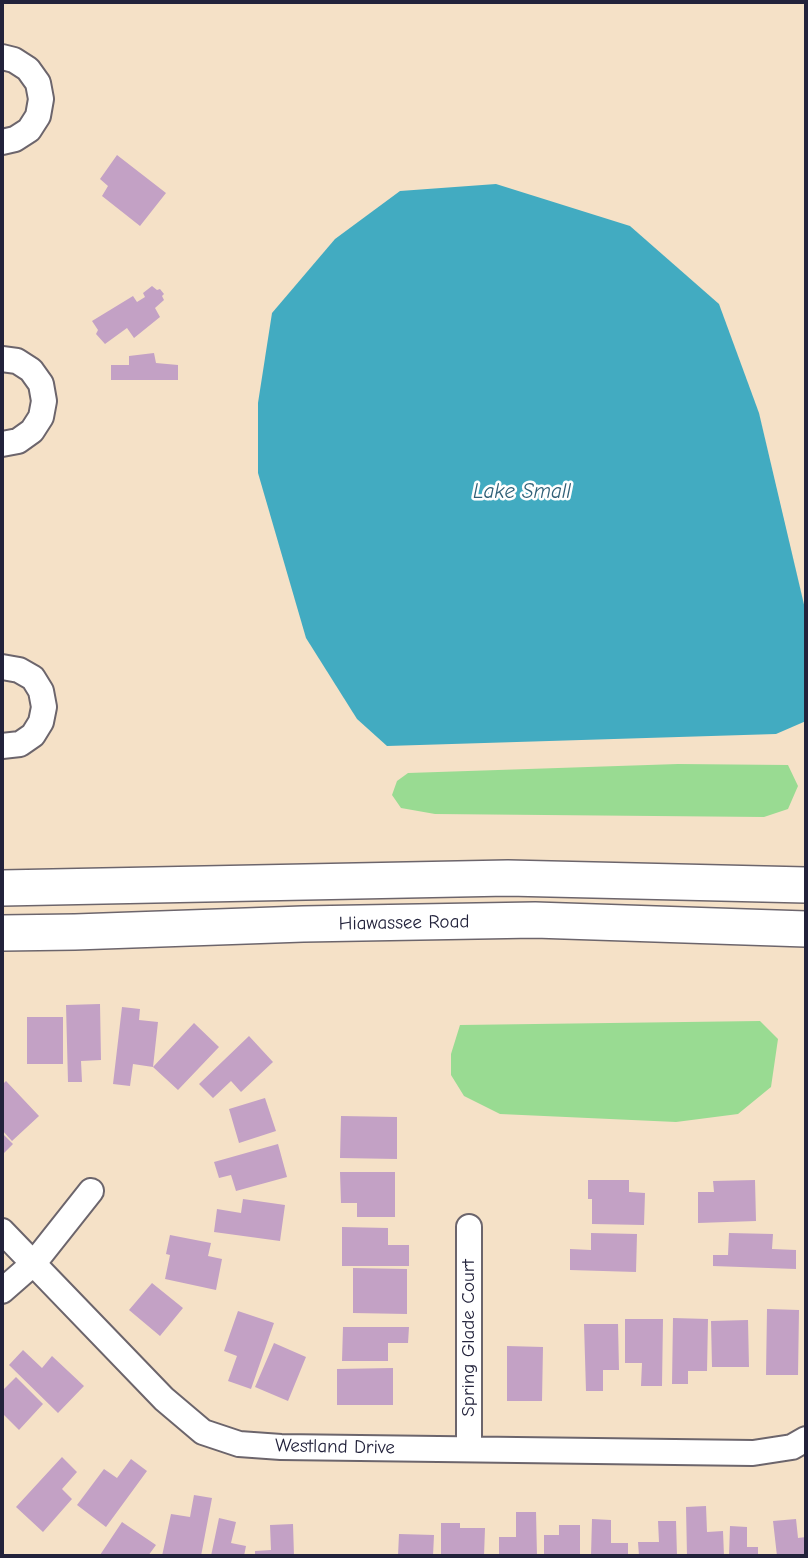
<!DOCTYPE html>
<html>
<head>
<meta charset="utf-8">
<style>
	body { margin:0 }
	#map { position:relative; width:808px; height:1558px; overflow:hidden; background:#f5e1c7; font-family:"Comic Neue",sans-serif }
	canvas { display:block }
	.frame { position:absolute; inset:0; border:4px solid #22223b; pointer-events:none }
</style>
</head>
<body>
<div id="map">
<canvas width="808" height="1558"></canvas>
<div class="frame"></div>
</div>
<script>
const ctx = document.querySelector('canvas').getContext('2d');
ctx.lineJoin = 'round';
function paint(path, color) { ctx.fillStyle = color; ctx.fill(path, 'evenodd'); }
const poly = rows => new Path2D(rows.map(r => 'M' + r).join(''));
function strokePath(path, color, width, dash) { ctx.strokeStyle = color; ctx.lineWidth = width; ctx.lineCap = dash ? 'butt' : 'round'; ctx.setLineDash(dash || []); ctx.stroke(path); }
function drawText(font, color, halo, rows, align = 'center') {
  ctx.font = font + ' "Comic Neue",sans-serif'; ctx.lineWidth = 5; ctx.setLineDash([]); ctx.textBaseline = 'middle'; ctx.strokeStyle = halo; ctx.fillStyle = color; for (const [text, x, y, turn = 0] of rows) {
    ctx.save(); ctx.translate(x, y); ctx.rotate((+turn || 0) * Math.PI / 180); ctx.textAlign = isNaN(turn) ? turn : align; if (halo) ctx.strokeText(text, 0, 0); ctx.fillText(text, 0, 0); ctx.restore();
  }
}
const green = poly([
	[678,764,788,765,798,786,788,809,764,817,435,814,401,808,392,795,397,781,408,773],
	[760,1021,778,1039,771,1087,738,1114,676,1122,500,1114,464,1096,451,1075,451,1054,460,1025]
]);
const water = poly([
	[496,184,630,226,719,304,759,413,806,613,806,721,776,734,387,746,357,719,306,638,258,473,258,403,272,313,335,239,400,191]
]);
const building = poly([
	[117,155,166,193,140,226,102,196,108,186,100,179],
	[152,286,157,290,160,289,164,294,162,296,164,300,155,308,160,317,134,338,127,328,105,344,96,334,98,330,92,321,133,296,137,302,145,297,143,293],
	[154,353,156,363,178,365,178,380,111,380,111,365,129,365,129,356],
	[100,1004,101,1060,81,1061,82,1082,68,1082,66,1005],
	[122,1007,140,1009,139,1020,158,1022,153,1067,133,1064,130,1086,113,1084],
	[27,1017,63,1017,63,1064,27,1064],
	[194,1023,219,1047,178,1090,153,1067],
	[249,1036,273,1062,241,1092,231,1081,213,1098,199,1084],
	[6,1081,39,1116,12,1141,2,1130,2,1085],
	[265,1098,276,1131,239,1143,229,1109],
	[341,1116,397,1117,397,1159,340,1158],
	[2,1133,13,1144,2,1155],
	[278,1144,287,1177,236,1191,231,1175,219,1178,214,1162],
	[340,1172,395,1172,395,1217,357,1217,357,1203,341,1203],
	[588,1180,629,1180,629,1192,645,1193,644,1225,592,1224,592,1199,588,1199],
	[755,1180,756,1221,698,1223,698,1192,714,1192,713,1181],
	[243,1199,285,1205,280,1241,214,1232,217,1209,241,1213],
	[342,1227,388,1228,388,1245,409,1245,409,1266,342,1266],
	[591,1233,637,1234,636,1272,570,1270,570,1249,591,1250],
	[729,1233,773,1234,772,1249,796,1250,796,1269,713,1266,713,1255,728,1255],
	[170,1235,211,1243,208,1256,222,1259,216,1290,165,1279,170,1255,166,1254],
	[353,1268,407,1269,407,1314,353,1313],
	[152,1283,183,1308,160,1336,129,1310],
	[767,1309,799,1310,798,1375,766,1375],
	[238,1311,274,1323,251,1389,228,1381,237,1356,224,1351],
	[673,1318,708,1319,707,1371,688,1371,688,1384,672,1384],
	[625,1319,663,1319,662,1386,641,1386,642,1363,625,1363],
	[748,1320,749,1367,712,1367,711,1321],
	[584,1324,618,1324,619,1370,603,1370,603,1391,586,1391],
	[343,1327,409,1327,408,1343,388,1343,388,1361,342,1361],
	[274,1343,306,1357,288,1401,255,1387],
	[507,1346,543,1347,542,1401,507,1401],
	[23,1350,42,1368,52,1356,84,1386,58,1413,9,1365],
	[393,1368,393,1405,337,1405,337,1369],
	[16,1377,43,1404,19,1430,2,1413,2,1391],
	[62,1457,77,1472,62,1489,72,1499,43,1532,16,1507],
	[131,1459,147,1471,106,1527,77,1505,104,1469,117,1478],
	[194,1495,212,1498,201,1556,162,1556,171,1514,190,1517],
	[706,1506,707,1532,723,1531,724,1556,687,1556,686,1507],
	[516,1512,536,1512,537,1556,499,1556,499,1537,516,1537],
	[219,1518,236,1522,231,1543,246,1546,244,1556,211,1556],
	[592,1519,611,1520,611,1543,628,1543,628,1556,591,1556],
	[796,1519,798,1538,806,1537,806,1556,777,1556,773,1521],
	[658,1521,676,1521,677,1556,639,1556,638,1542,659,1542],
	[122,1522,156,1545,148,1556,100,1555],
	[441,1523,460,1523,460,1528,485,1528,484,1556,441,1556],
	[293,1524,294,1556,255,1556,255,1551,271,1550,270,1525],
	[559,1525,580,1525,580,1556,544,1556,544,1535,559,1535],
	[730,1526,747,1527,747,1547,758,1547,758,1556,729,1556],
	[399,1534,434,1535,433,1556,398,1556]
]);
const street = poly([
	[2,57,14,60,28,69,38,83,41,99,38,116,29,130,15,139,2,142],
	[2,359,17,361,31,370,41,384,44,401,41,417,32,431,18,441,2,444],
	[2,667,19,670,33,678,41,691,44,707,41,722,33,735,20,744,2,746],
	[469,1227,469,1449],
	[2,1231,164,1399,203,1432,239,1444,281,1447,753,1453,792,1447,806,1439],
	[2,1291,34,1263,91,1191]
]);
const secondary = poly([
	[2,888,508,878,806,885],
	[2,933,75,932,303,924,535,920,806,929]
]);
const streetNames = [
	["Hiawassee Road",404,923,-1],
	["Spring Glade Court",469,1338,-90],
	["Westland Drive",335,1447,1]
];
const waterNames = [
	["Lake Small",522,492]
];
paint(green, '#99db92');
paint(water, '#42abc1');
paint(building, '#c3a1c5');
strokePath(street, '#6c656c', 28);
strokePath(secondary, '#6c656c', 38);
strokePath(street, '#fff', 24);
strokePath(secondary, '#fff', 35);
drawText('19px', '#22223b', '#fff', streetNames);
drawText('italic 21px', '#306077', '#fff', waterNames);
</script>
</body>
</html>
